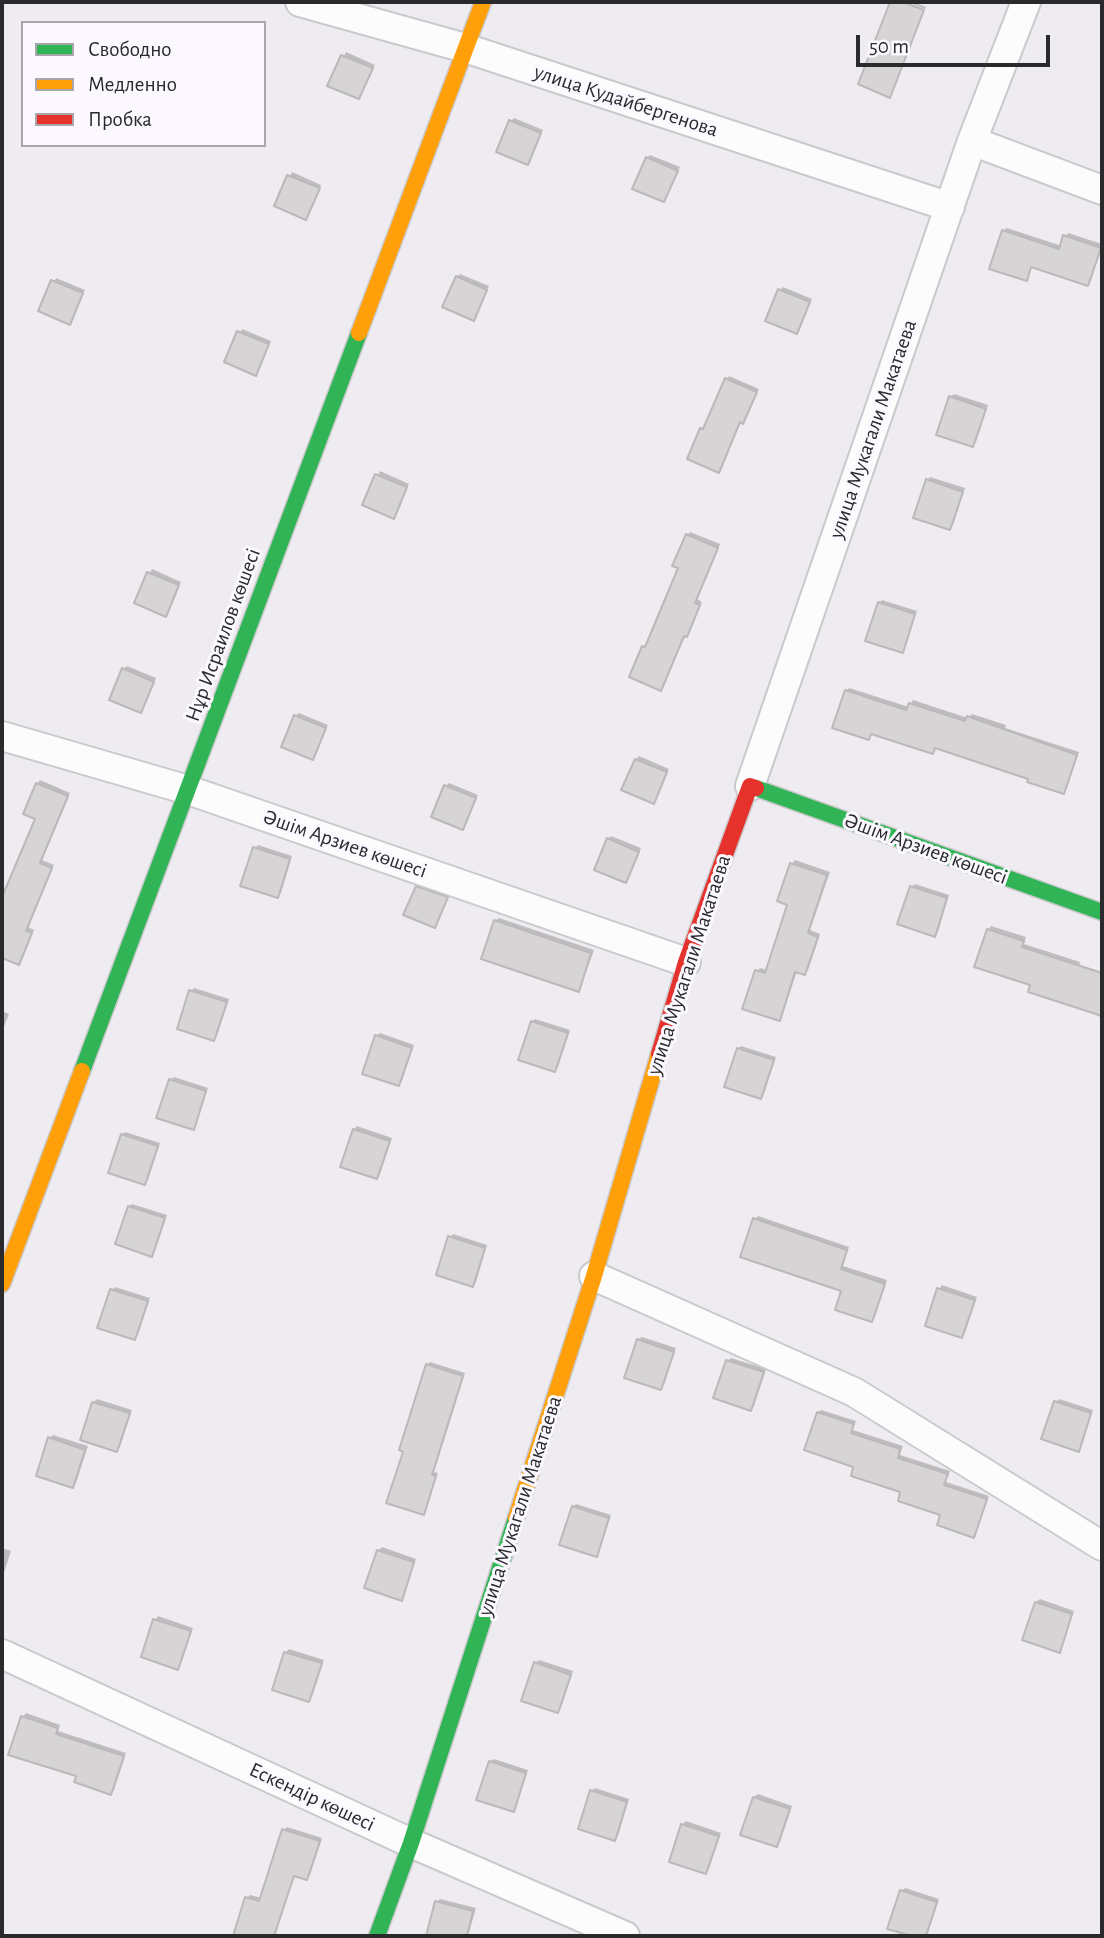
<!DOCTYPE html>
<html>
<head>
<meta charset="utf-8">
<style>
	body { margin:0 }
	#map { position:relative; width:1104px; height:1938px; overflow:hidden; background:#efecf1; font-family:"Alegreya Sans",sans-serif }
	canvas { display:block }
	.frame { position:absolute; inset:0; border:4px solid #2a292c; pointer-events:none }
	.legend { position:absolute; left:21px; top:21px; width:245px; height:126px; box-sizing:border-box; background:#fcf8ff; border:2px solid #a8a5ab; margin:0; padding:9px 12px; list-style:none; font-size:21px; color:#2a292c }
	.legend li { display:flex; align-items:center; gap:14px; height:35px }
	.legend b { width:35px; border:2px solid #a8a5ab }
	.scale { position:absolute; left:856px; top:35px; width:194px; height:32px; box-sizing:border-box; border:4px solid #2a292c; border-top:0; padding-left:9px; font-size:21px; line-height:24px; white-space:nowrap; color:#2a292c; -webkit-text-stroke:5px #fcf8ff; paint-order:stroke }
</style>
</head>
<body>
<div id="map">
<canvas width="1104" height="1938"></canvas>
<div class="frame"></div>
<ul class="legend">
<li><b style="height:9px;background:#30b455"></b>Свободно</li>
<li><b style="height:9px;background:#ff9f0a"></b>Медленно</li>
<li><b style="height:9px;background:#e5322d"></b>Пробка</li>
</ul>
<div class="scale">50 m</div>
</div>
<script>
const ctx = document.querySelector('canvas').getContext('2d');
ctx.lineJoin = 'round';
function paint(path, color) { ctx.fillStyle = color; ctx.fill(path, 'evenodd'); }
const poly = rows => new Path2D(rows.map(r => 'M' + r).join(''));
function strokePath(path, color, width, dash) { ctx.strokeStyle = color; ctx.lineWidth = width; ctx.lineCap = dash ? 'butt' : 'round'; ctx.setLineDash(dash || []); ctx.stroke(path); }
function drawText(font, color, halo, rows, align = 'center') {
  ctx.font = font + ' "Alegreya Sans",sans-serif'; ctx.lineWidth = 6; ctx.setLineDash([]); ctx.textBaseline = 'middle'; ctx.strokeStyle = halo; ctx.fillStyle = color; for (const [text, x, y, turn = 0] of rows) {
    ctx.save(); ctx.translate(x, y); ctx.rotate((+turn || 0) * Math.PI / 180); ctx.textAlign = isNaN(turn) ? turn : align; if (halo) ctx.strokeText(text, 0, 0); ctx.fillText(text, 0, 0); ctx.restore();
  }
}
const shadow = poly([
	[892,2,899,2,924,12,889,95,881,28],
	[908,2,913,2,926,7,925,9],
	[346,52,375,65,359,97,330,85],
	[514,118,543,130,527,163,511,121],
	[650,155,680,167,664,200,647,158],
	[292,172,321,185,306,218,276,205],
	[1007,228,1062,246,1068,233,1102,244,1091,281,1088,284,1032,266,1026,279,1003,231],
	[460,274,489,286,474,319,457,277],
	[56,278,85,290,70,323,40,310],
	[783,287,812,299,797,332,780,290],
	[242,329,271,341,256,374,226,361],
	[729,376,759,389,746,418,741,421,718,471,702,429],
	[954,394,988,405,976,442,973,445,950,397],
	[380,471,409,484,393,517,364,504],
	[930,477,965,488,953,525,950,528,927,480],
	[690,532,720,544,697,599,702,602,660,689,644,647,680,567,687,535],
	[152,569,181,582,165,615,136,602],
	[882,600,917,611,905,647,902,651,879,603],
	[127,666,156,678,140,711,124,669],
	[849,688,909,707,913,700,968,718,972,714,1006,725,1005,728,1079,752,1067,788,1064,792,1030,778,936,747,933,752,873,733,869,738,846,691],
	[299,713,328,725,312,758,295,716],
	[639,756,669,769,653,802,636,760],
	[40,780,70,793,42,860,54,865,28,927,34,930,18,963,2,956,2,920,15,888,37,818,37,784],
	[449,783,478,795,463,828,446,786],
	[611,836,641,848,625,881,608,839],
	[258,845,292,856,281,893,277,896,255,848],
	[795,860,830,872,810,930,820,934,808,970,805,973,797,971,782,1016,779,1019,757,971,760,968,768,970,789,903,792,864],
	[420,884,450,894,435,926,417,887],
	[915,884,949,895,938,932,934,935,912,887],
	[499,918,594,950,581,986,578,990,495,921],
	[991,926,1026,937,1024,944,1080,962,1079,965,1102,973,1102,1017,1097,1016,1098,1013,1033,984,988,930],
	[194,988,229,999,217,1036,214,1039,191,991],
	[2,1011,9,1014,2,1032],
	[535,1019,570,1030,558,1067,555,1070,532,1022],
	[380,1033,414,1045,402,1081,399,1084,376,1036],
	[741,1046,776,1057,764,1094,761,1097,738,1049],
	[174,1077,208,1088,196,1125,193,1128,170,1080],
	[357,1126,392,1138,380,1174,377,1177,354,1129],
	[125,1132,160,1143,148,1180,145,1183,122,1135],
	[132,1204,167,1215,155,1251,152,1255,129,1207],
	[758,1216,849,1247,843,1266,887,1280,875,1317,872,1320,844,1290,755,1219],
	[453,1234,487,1245,476,1282,472,1285,450,1237],
	[942,1285,977,1297,965,1333,962,1336,939,1289],
	[115,1287,150,1298,138,1335,134,1338,112,1290],
	[642,1337,676,1348,664,1385,661,1388,638,1340],
	[731,1358,766,1369,754,1406,750,1409,728,1361],
	[430,1362,465,1373,434,1472,438,1473,426,1510,423,1513,405,1451,427,1365],
	[97,1399,132,1410,120,1447,117,1450,82,1439,94,1402],
	[1059,1399,1093,1410,1081,1447,1078,1450,1056,1402],
	[821,1410,856,1421,853,1430,903,1446,900,1455,950,1471,946,1482,989,1496,976,1532,973,1536,942,1514,903,1491,818,1413],
	[53,1435,88,1446,76,1483,72,1486,50,1438],
	[576,1504,611,1515,599,1551,596,1555,573,1507],
	[382,1547,416,1559,404,1595,401,1599,378,1551],
	[2,1548,11,1551,2,1579],
	[1040,1599,1074,1611,1062,1647,1059,1651,1036,1602],
	[158,1616,193,1628,181,1664,178,1668,155,1620],
	[289,1649,324,1660,312,1697,309,1700,274,1689,286,1652],
	[539,1660,573,1671,561,1708,558,1711,535,1663],
	[26,1713,60,1725,58,1731,126,1753,114,1790,111,1793,78,1775,23,1717],
	[494,1759,528,1770,516,1807,513,1810,490,1762],
	[595,1788,629,1799,618,1836,614,1839,592,1791],
	[758,1794,792,1806,780,1842,777,1845,754,1797],
	[686,1821,721,1833,709,1869,706,1872,671,1861,683,1824],
	[287,1827,322,1838,310,1875,307,1878,295,1874,275,1936,240,1936,247,1898,250,1895,262,1898,284,1830],
	[905,1888,939,1899,927,1936,918,1936,890,1927,902,1891],
	[440,1899,476,1908,468,1936,428,1936,437,1902]
]);
const building = poly([
	[890,2,903,2,924,10,890,98,858,84,890,2],
	[341,55,373,68,359,99,327,86,341,55],
	[509,120,541,133,528,165,496,152,509,120],
	[646,157,678,171,664,202,632,189,646,157],
	[287,175,320,188,306,220,274,206,287,175],
	[1002,230,1059,249,1063,235,1101,248,1088,286,1031,267,1027,281,989,269,1002,230],
	[456,276,487,290,474,321,442,307,456,276],
	[51,280,83,293,70,325,38,311,51,280],
	[778,289,810,302,797,334,765,321,778,289],
	[237,331,269,344,256,376,224,362,237,331],
	[725,378,757,392,743,424,740,422,719,473,687,459,700,428,703,429,725,378],
	[949,396,986,409,973,447,936,435,949,396],
	[375,474,407,487,394,519,362,505,375,474],
	[926,479,963,492,950,530,913,518,926,479],
	[686,534,718,548,695,603,700,605,687,637,684,636,661,691,629,677,642,646,645,647,678,568,672,566,686,534],
	[147,572,179,585,166,617,134,603,147,572],
	[878,602,915,614,903,653,865,641,878,602],
	[122,668,154,682,141,713,109,700,122,668],
	[845,690,906,710,909,703,965,721,967,716,1077,755,1064,794,1027,782,1028,779,935,748,933,754,871,734,869,740,832,728,845,690],
	[294,715,326,728,313,760,281,747,294,715],
	[635,759,667,772,654,804,621,790,635,759],
	[36,783,68,796,40,863,52,868,26,931,32,933,19,965,2,958,2,897,35,819,23,814,36,783],
	[444,785,476,798,463,830,431,817,444,785],
	[607,838,639,852,626,883,594,870,607,838],
	[253,847,290,859,278,898,240,886,253,847],
	[790,863,827,875,808,933,818,937,805,975,795,972,780,1021,742,1009,755,970,765,973,787,905,777,901,790,863],
	[416,886,448,897,435,928,403,915,416,886],
	[910,886,947,898,935,937,897,924,910,886],
	[494,920,591,953,579,992,481,959,494,920],
	[987,929,1024,941,1022,947,1102,973,1102,1016,1028,992,1030,985,974,967,987,929],
	[189,990,227,1002,214,1041,177,1029,189,990],
	[531,1021,568,1033,555,1072,518,1060,531,1021],
	[375,1035,412,1048,399,1086,362,1074,375,1035],
	[737,1048,774,1060,761,1099,724,1087,737,1048],
	[169,1079,206,1091,194,1130,156,1118,169,1079],
	[353,1129,390,1141,377,1179,340,1167,353,1129],
	[121,1134,158,1146,145,1185,108,1173,121,1134],
	[128,1206,165,1218,152,1257,115,1244,128,1206],
	[753,1218,847,1250,841,1269,885,1284,872,1322,835,1310,841,1291,740,1257,753,1218],
	[448,1236,485,1248,473,1287,436,1275,448,1236],
	[937,1288,975,1300,962,1338,925,1326,937,1288],
	[110,1289,148,1301,135,1340,97,1328,110,1289],
	[637,1339,674,1352,661,1390,624,1378,637,1339],
	[726,1360,764,1372,751,1411,713,1398,726,1360],
	[426,1364,463,1376,432,1475,436,1476,424,1515,386,1503,403,1452,399,1450,426,1364],
	[1054,1401,1091,1413,1079,1452,1041,1439,1054,1401],
	[92,1402,130,1413,117,1452,80,1440,92,1402],
	[817,1412,854,1424,851,1433,900,1449,898,1458,948,1474,944,1485,987,1499,974,1538,937,1525,940,1515,898,1501,900,1492,851,1476,853,1467,804,1450,817,1412],
	[48,1437,85,1450,73,1488,36,1476,48,1437],
	[572,1506,609,1518,597,1557,559,1545,572,1506],
	[377,1550,414,1562,402,1601,364,1588,377,1550],
	[1035,1602,1072,1614,1060,1653,1022,1640,1035,1602],
	[153,1619,191,1631,178,1670,141,1657,153,1619],
	[284,1652,322,1663,309,1702,272,1690,284,1652],
	[534,1662,571,1675,558,1713,521,1701,534,1662],
	[21,1716,58,1728,56,1734,124,1756,111,1795,74,1782,76,1776,8,1755,21,1716],
	[489,1761,526,1773,514,1812,476,1800,489,1761],
	[590,1790,627,1802,615,1841,578,1829,590,1790],
	[753,1797,790,1809,777,1847,740,1835,753,1797],
	[681,1824,719,1836,706,1874,669,1862,681,1824],
	[282,1829,320,1841,307,1880,294,1876,274,1936,233,1936,245,1897,259,1901,282,1829],
	[900,1890,937,1902,926,1936,912,1936,887,1929,900,1890],
	[435,1901,473,1911,467,1936,426,1936,435,1901]
]);
const street = poly([
	[300,2,465,48,950,207],
	[972,141,1102,190],
	[2,736,188,790,686,962],
	[750,786,972,141,1026,2],
	[594,1276,854,1392,1102,1546],
	[2,1654,411,1843,625,1936]
]);
const fast = poly([
	[756,788,1102,912],
	[82,1071,359,333],
	[377,1936,411,1843,516,1518]
]);
const slow = poly([
	[359,333,483,2],
	[2,1284,82,1071],
	[516,1518,594,1276,659,1054]
]);
const jam = poly([
	[659,1054,686,962,750,786,756,788]
]);
const streetNames = [
	["улица Кудайбергенова",626,101,18],
	["улица Мукагали Макатаева",873,429,-71],
	["Нұр Исраилов көшесі",223,635,-70],
	["Әшім Арзиев көшесі",345,844,19],
	["Әшім Арзиев көшесі",926,849,20],
	["улица Мукагали Макатаева",689,965,-72],
	["улица Мукагали Макатаева",520,1506,-72],
	["Ескендір көшесі",312,1797,25]
];
paint(shadow, '#0003');
paint(building, '#d6d4d5');
strokePath(building, '#bbb8b9', 2);
strokePath(street, '#cac9cc', 32);
strokePath(fast, '#cac9cc', 19);
strokePath(slow, '#cac9cc', 19);
strokePath(jam, '#cac9cc', 19);
strokePath(street, '#fdfcfd', 28);
strokePath(fast, '#30b455', 16);
strokePath(slow, '#ff9f0a', 16);
strokePath(jam, '#e5322d', 16);
drawText('21px', '#2a292c', '#fcf8ff', streetNames);
</script>
</body>
</html>
